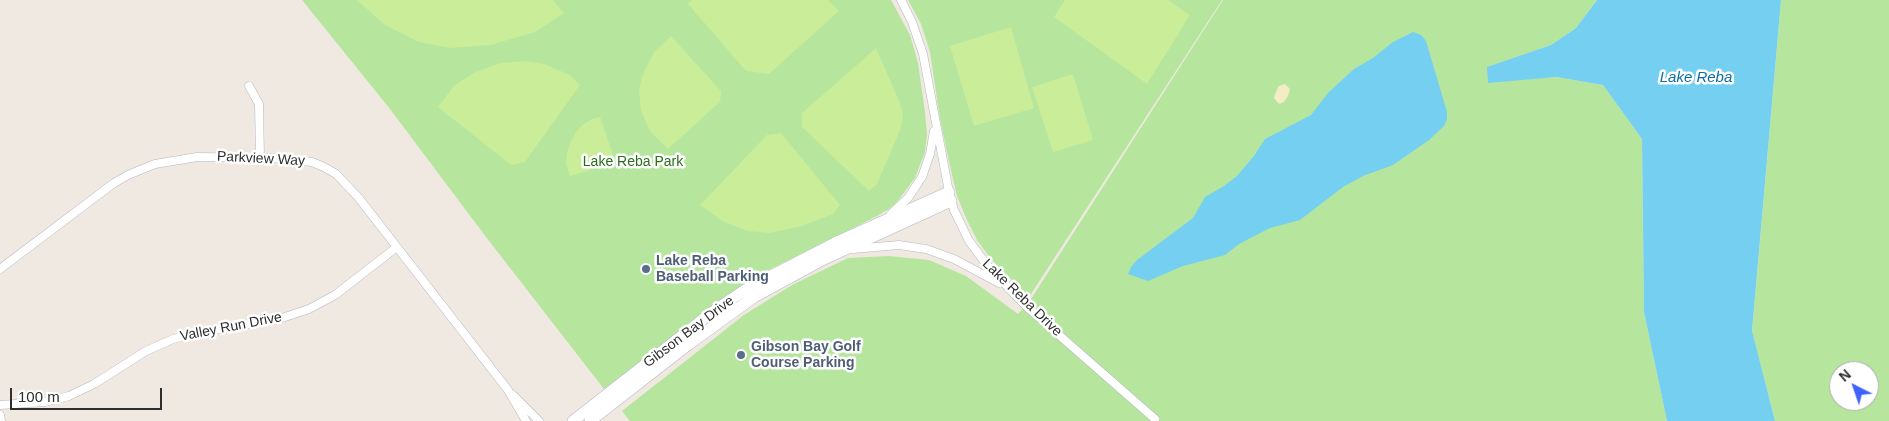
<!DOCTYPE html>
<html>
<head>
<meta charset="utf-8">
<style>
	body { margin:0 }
	#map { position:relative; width:1889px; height:421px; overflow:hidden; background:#efe9e1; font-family:Helvetica,sans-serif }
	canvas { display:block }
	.north { position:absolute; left:1829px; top:361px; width:50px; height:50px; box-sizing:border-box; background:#fff; border:1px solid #ababab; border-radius:50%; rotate:319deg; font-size:14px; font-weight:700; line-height:20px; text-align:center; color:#2e2e2e }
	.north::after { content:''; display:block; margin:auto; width:18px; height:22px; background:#4062fd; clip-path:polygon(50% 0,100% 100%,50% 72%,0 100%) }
	.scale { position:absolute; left:10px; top:388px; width:152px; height:22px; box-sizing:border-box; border:2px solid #2e2e2e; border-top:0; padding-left:6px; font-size:15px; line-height:18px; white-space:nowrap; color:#2e2e2e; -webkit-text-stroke:4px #fff; paint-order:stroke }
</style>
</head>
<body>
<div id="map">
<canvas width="1889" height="421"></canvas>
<div class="north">N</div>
<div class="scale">100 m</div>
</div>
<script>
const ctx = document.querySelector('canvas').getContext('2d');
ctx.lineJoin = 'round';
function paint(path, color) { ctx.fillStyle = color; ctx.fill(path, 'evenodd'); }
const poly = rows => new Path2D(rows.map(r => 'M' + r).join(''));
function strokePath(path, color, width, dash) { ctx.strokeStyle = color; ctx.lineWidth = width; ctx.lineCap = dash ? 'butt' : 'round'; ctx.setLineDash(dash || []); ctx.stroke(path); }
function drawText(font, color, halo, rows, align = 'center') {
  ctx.font = font + ' Helvetica,sans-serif'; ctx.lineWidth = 5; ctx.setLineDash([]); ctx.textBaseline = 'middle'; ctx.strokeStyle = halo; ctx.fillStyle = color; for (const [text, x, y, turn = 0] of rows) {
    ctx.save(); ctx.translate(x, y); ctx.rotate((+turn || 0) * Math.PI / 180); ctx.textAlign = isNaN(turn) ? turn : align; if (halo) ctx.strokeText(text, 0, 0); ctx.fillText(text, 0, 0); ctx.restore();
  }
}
const green = poly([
	[302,0,891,0,910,35,918,63,925,112,927,135,925,152,915,178,897,202,889,209,877,216,755,277,734,291,604,389,486,237,390,109],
	[908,0,1222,0,1029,297,990,258,977,240,967,220,957,196,950,166,940,119,930,52,921,24],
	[1223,0,1597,0,1576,28,1551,45,1488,67,1488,82,1556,77,1603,85,1642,139,1644,312,1667,421,630,421,622,411,744,315,792,285,848,258,889,256,929,260,966,276,1018,314,1031,299],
	[1781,0,1889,0,1889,421,1775,421,1752,332],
	[1839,371,1869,371,1869,401,1839,401]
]);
const sand = poly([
	[1285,84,1290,89,1288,96,1284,102,1279,104,1274,98,1275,94,1279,86]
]);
const pitch = poly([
	[357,0,553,0,564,13,535,32,491,45,450,48,419,42,385,25],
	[692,0,828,0,839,11,769,74,746,71,688,4],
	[1065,0,1168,0,1190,15,1147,84,1054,17],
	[1011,27,1034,108,974,126,950,46],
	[671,36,721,91,720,102,668,149,649,130,641,110,639,91,642,76,654,52],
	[876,48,900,103,903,114,901,128,877,184,869,191,802,127,802,113],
	[524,61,544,64,570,75,580,85,525,162,511,165,438,107,454,86,475,72,501,63],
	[1073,74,1093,140,1053,152,1032,87],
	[600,117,614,158,611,164,570,176,566,164,567,153,571,141,576,132,582,125,594,118],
	[781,133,840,205,833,214,802,226,770,233,748,231,722,221,700,205,767,135]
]);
const water = poly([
	[1597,0,1781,0,1752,331,1775,421,1667,421,1644,312,1642,139,1603,85,1556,77,1488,83,1487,67,1551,45,1576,28],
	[1413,32,1421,35,1426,41,1447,112,1447,119,1444,126,1429,140,1393,165,1363,176,1343,187,1300,220,1270,228,1239,244,1225,255,1183,266,1148,281,1128,274,1131,267,1137,260,1193,218,1205,197,1224,186,1237,176,1254,156,1265,139,1311,115,1328,93,1354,69,1373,58,1393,42]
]);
const street = poly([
	[901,0,912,22,923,54,949,192,954,210,969,241,990,269,1027,307,1155,419],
	[249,86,259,104,260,158],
	[891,214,908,198,922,177,930,154,934,131],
	[853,249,899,245,926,249,954,259,999,283],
	[0,269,114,183,128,175,155,164,197,157,272,158,312,162,324,167,336,174,358,197,508,390,526,421],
	[513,395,539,421],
	[0,405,45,402,69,396,94,384,146,351,173,339,201,332,279,319,309,309,335,295,397,247],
	[0,415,1,421]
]);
const secondary = poly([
	[573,421,711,313,748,288,839,241,949,192],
	[590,421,689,344,754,297,824,259,951,201]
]);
const markers = [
	[646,269,5,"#5c6f8a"],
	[741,355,5,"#5c6f8a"]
];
const streetNames = [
	["Parkview Way",261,159,3],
	["Lake Reba Drive",1022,298,44],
	["Valley Run Drive",231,327,-11],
	["Gibson Bay Drive",689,332,-37]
];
const parkNames = [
	["Lake Reba Park",633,162]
];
const serviceNames = [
	["Lake Reba",656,261],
	["Baseball Parking",656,277],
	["Gibson Bay Golf",751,347],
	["Course Parking",751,363]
];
const waterNames = [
	["Lake Reba",1696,78]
];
paint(green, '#b6e69d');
paint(sand, '#f3ecc4');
paint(pitch, '#c9ed99');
paint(water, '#74cff1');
strokePath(street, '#b4b7c1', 9);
strokePath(secondary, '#b4b7c1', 12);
strokePath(street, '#fff', 8);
strokePath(secondary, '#fff', 11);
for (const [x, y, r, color] of markers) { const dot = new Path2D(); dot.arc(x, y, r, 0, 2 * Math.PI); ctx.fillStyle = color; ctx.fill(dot); strokePath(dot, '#fff', 2); }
drawText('14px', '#2e2e2e', '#fff', streetNames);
drawText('14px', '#2b6f1a', '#fff', parkNames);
drawText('bold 14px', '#4e5e75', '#fff', serviceNames, 'left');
drawText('italic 15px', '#0b6fa4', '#fff', waterNames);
</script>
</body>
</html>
